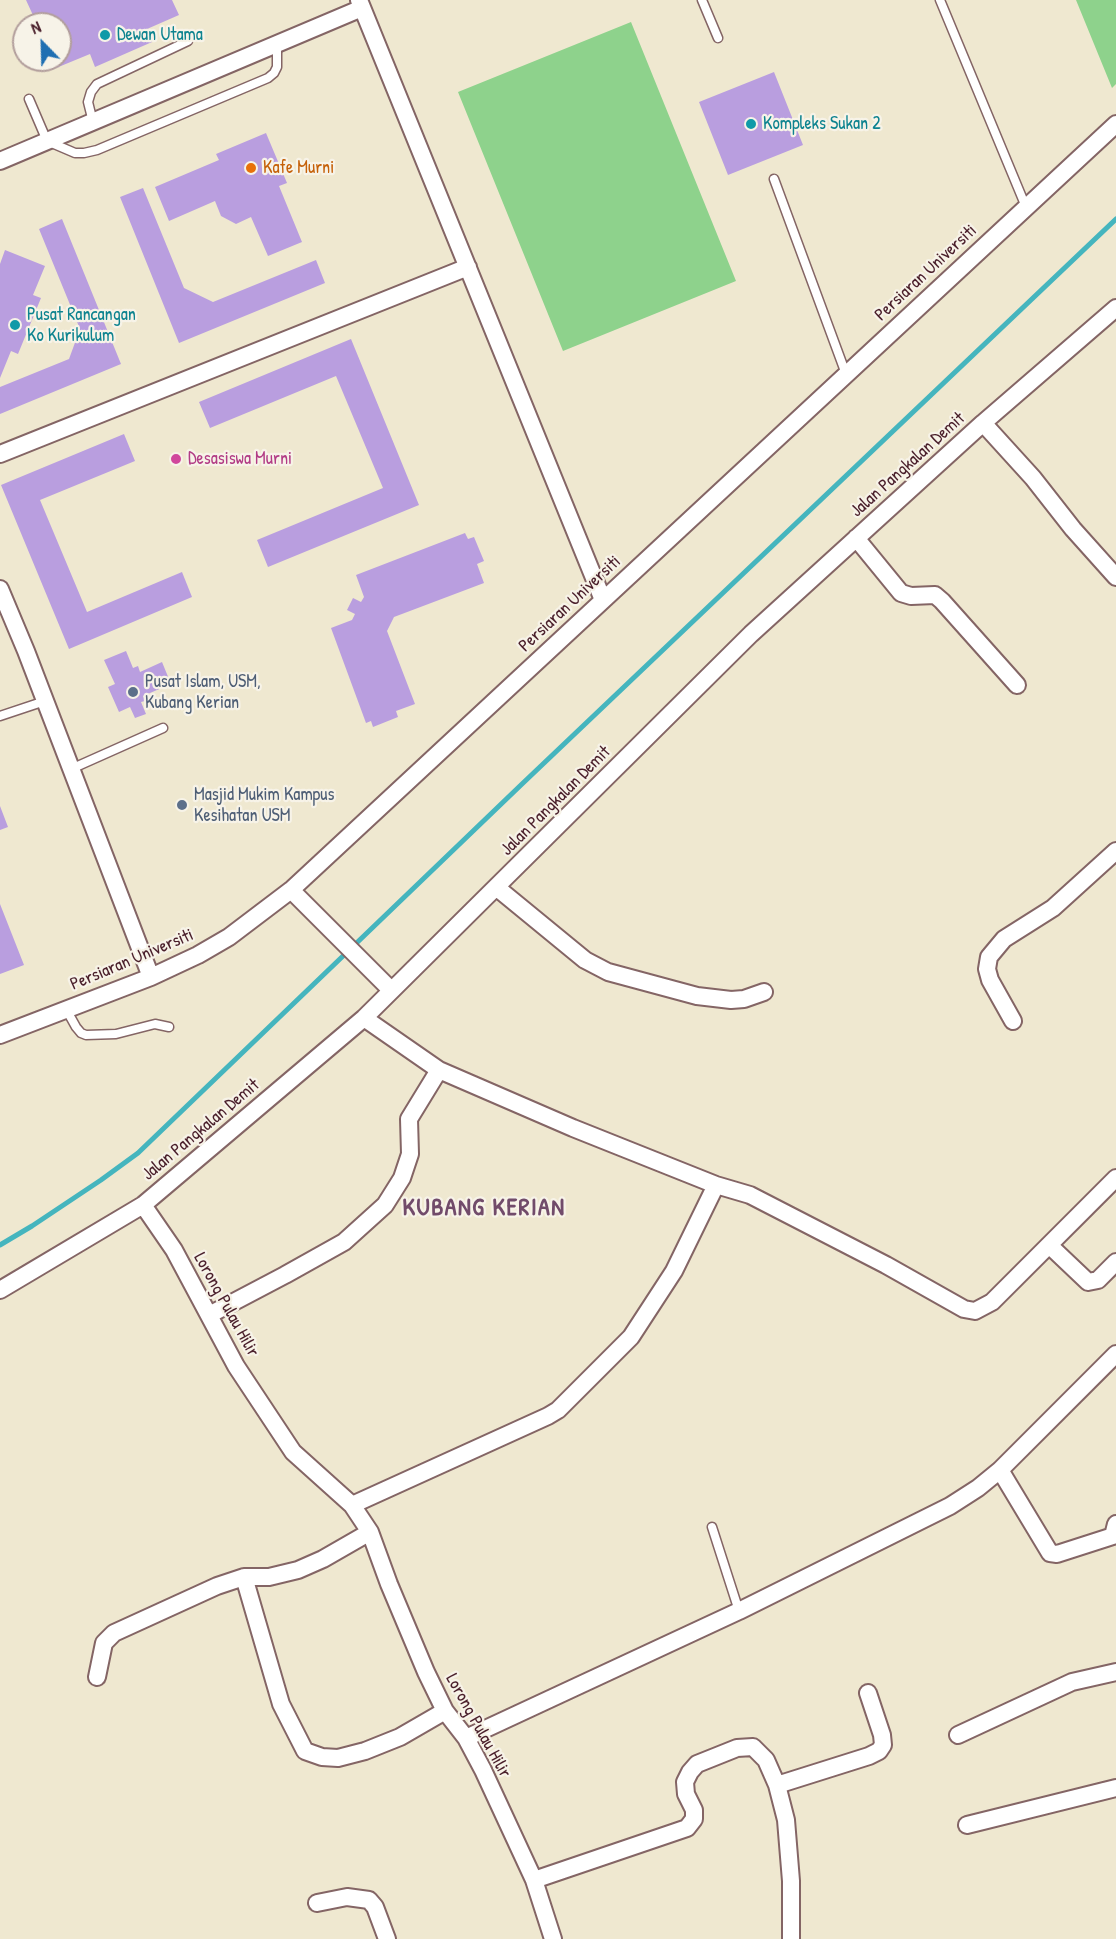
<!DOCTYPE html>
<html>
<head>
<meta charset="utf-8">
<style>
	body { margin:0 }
	#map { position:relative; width:1116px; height:1939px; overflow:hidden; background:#efe8d0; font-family:"Patrick Hand",sans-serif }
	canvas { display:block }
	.north { position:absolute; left:12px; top:12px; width:60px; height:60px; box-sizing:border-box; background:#f7f3e8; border:2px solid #b29e9c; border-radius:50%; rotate:337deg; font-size:16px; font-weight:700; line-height:24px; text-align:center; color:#4a1f2b }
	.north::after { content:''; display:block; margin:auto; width:21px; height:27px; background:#1f6fb2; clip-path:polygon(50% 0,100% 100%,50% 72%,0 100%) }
</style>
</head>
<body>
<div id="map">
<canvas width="1116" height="1939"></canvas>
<div class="north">N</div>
</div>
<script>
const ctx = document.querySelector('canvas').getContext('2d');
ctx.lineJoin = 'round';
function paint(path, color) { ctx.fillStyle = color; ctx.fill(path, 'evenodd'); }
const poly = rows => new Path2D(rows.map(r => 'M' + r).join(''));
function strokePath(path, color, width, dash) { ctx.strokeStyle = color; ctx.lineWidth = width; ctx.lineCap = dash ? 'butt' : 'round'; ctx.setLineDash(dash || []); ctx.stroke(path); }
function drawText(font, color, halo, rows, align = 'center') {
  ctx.font = font + ' "Patrick Hand",sans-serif'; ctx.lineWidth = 4.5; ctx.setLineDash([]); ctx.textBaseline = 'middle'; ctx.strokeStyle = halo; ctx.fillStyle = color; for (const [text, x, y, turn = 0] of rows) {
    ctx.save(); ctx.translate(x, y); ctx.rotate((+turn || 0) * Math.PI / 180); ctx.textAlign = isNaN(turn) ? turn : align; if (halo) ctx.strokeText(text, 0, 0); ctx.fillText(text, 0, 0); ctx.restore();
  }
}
const green = poly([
	[1076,0,1116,0,1116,84,1112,88],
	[631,22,736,281,563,351,458,92]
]);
const stream = poly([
	[0,1245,32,1226,101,1180,138,1153,522,784,1116,219]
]);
const building = poly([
	[26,0,172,0,179,15,147,29,152,42,95,67,90,54,56,68,52,60,60,60,60,24,37,24],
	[774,72,803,145,728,175,699,102],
	[266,133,287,183,279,186,302,242,268,256,251,217,236,224,221,216,215,201,169,221,155,187,219,160,216,154],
	[143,188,184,288,213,302,316,260,325,283,179,343,120,197],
	[62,219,121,364,0,414,0,387,69,359,80,329,39,229],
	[5,250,45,266,33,295,41,298,18,354,11,351,0,378,0,264],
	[351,339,419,505,268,567,257,540,383,488,336,376,210,428,199,402],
	[124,434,135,461,40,500,87,612,182,572,192,597,69,649,1,485],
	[465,533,468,539,474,537,484,561,477,564,484,583,394,617,387,631,415,704,396,711,398,717,373,727,371,721,366,723,331,628,352,620,355,614,347,610,353,598,361,602,364,597,356,575],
	[126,651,133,668,138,666,140,672,162,662,171,684,143,696,145,701,141,702,146,714,135,718,130,707,119,712,108,687,115,684,104,660],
	[0,806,8,827,0,830],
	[0,904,24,965,0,974]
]);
const service = poly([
	[702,0,718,38],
	[940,0,1026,207],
	[29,99,47,141,75,153,84,153,97,150,268,78,274,73,277,67,277,44],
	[93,122,88,102,91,92,97,84,188,41],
	[774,179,846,374],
	[0,716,45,701],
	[71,769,163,728],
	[66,1009,76,1027,81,1033,86,1035,116,1034,155,1024,169,1027],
	[712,1527,739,1611]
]);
const minor = poly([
	[359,0,603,600],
	[0,161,362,8],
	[983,423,1033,478,1073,529,1116,577],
	[0,454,468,267],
	[856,538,901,593,911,596,935,595,942,601,1017,685],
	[0,589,26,651,151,977],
	[496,887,585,960,608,972,697,996,731,1000,744,999,764,992],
	[291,890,391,990],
	[364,1018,439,1070,573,1128,716,1185,750,1195,886,1265,964,1309,975,1311,992,1302,1116,1178],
	[1013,1021,990,980,987,969,989,957,1004,939,1053,908,1116,851],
	[0,1035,151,977,198,955,229,937,291,890,1116,124],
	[143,1205,174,1250,236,1366,293,1452,352,1505,370,1532,389,1584,426,1672,445,1711,466,1738,483,1770,534,1880,553,1939],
	[1049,1245,1088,1282,1098,1280,1116,1262],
	[0,1290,143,1205,364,1018,751,634,983,423,1116,308],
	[209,1315,285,1275,344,1242,385,1205,402,1178,410,1154,409,1119,439,1070],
	[1000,1470,1050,1553,1057,1554,1113,1536,1116,1524],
	[352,1505,548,1416,558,1410,631,1337,674,1271,716,1185],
	[244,1577,281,1704,305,1751,322,1757,338,1758,365,1751,400,1737,445,1711],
	[97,1677,104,1643,114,1633,217,1586,244,1577,269,1577,298,1570,323,1559,370,1532],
	[958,1735,1072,1682,1116,1672],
	[466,1738,739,1611,950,1506,978,1488,1000,1470,1116,1354],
	[777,1785,869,1756,879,1751,883,1745,882,1735,868,1693],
	[967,1825,1116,1788],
	[534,1880,687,1828,694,1819,694,1810,686,1794,685,1782,690,1772,697,1764,737,1748,753,1747,766,1760,777,1785,786,1820,791,1881,791,1939],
	[317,1903,347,1897,369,1900,375,1907,387,1939]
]);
const markers = [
	[105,35,6,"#0f9aa8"],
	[751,124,6,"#0f9aa8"],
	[251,168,6,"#e8710a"],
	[15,325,6,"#0f9aa8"],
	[176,459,6,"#d1479c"],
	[133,692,6,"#5c6f8a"],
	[182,805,6,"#5c6f8a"]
];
const cultureNames = [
	["Dewan Utama",117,35],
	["Kompleks Sukan 2",763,124],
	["Pusat Rancangan",27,315],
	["Ko Kurikulum",27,336]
];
const foodNames = [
	["Kafe Murni",263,168]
];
const streetNames = [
	["Persiaran Universiti",926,273,-43],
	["Jalan Pangkalan Demit",908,465,-42],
	["Persiaran Universiti",570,604,-43],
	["Jalan Pangkalan Demit",556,801,-45],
	["Persiaran Universiti",132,960,-23],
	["Jalan Pangkalan Demit",201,1130,-40],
	["Lorong Pulau Hilir",226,1305,61],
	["Lorong Pulau Hilir",478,1726,61]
];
const hotelNames = [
	["Desasiswa Murni",188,459]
];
const serviceNames = [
	["Pusat Islam, USM,",145,682],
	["Kubang Kerian",145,703],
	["Masjid Mukim Kampus",194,795],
	["Kesihatan USM",194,816]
];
const districtNames = [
	["KUBANG KERIAN",484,1209]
];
paint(green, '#8ed28c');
strokePath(stream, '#45b5be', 5);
paint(building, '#b99edf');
strokePath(service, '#846565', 11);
strokePath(minor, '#846565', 20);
strokePath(service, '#fff', 8);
strokePath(minor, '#fff', 16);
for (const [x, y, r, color] of markers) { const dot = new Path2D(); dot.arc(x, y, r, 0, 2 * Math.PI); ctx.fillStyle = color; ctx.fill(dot); strokePath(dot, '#f7f3e8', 2); }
drawText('18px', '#0d838f', '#f7f3e8', cultureNames, 'left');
drawText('18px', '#c56008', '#f7f3e8', foodNames, 'left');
drawText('18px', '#4a1f2b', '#f7f3e8', streetNames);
drawText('18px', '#b23c85', '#f7f3e8', hotelNames, 'left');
drawText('18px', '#4e5e75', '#f7f3e8', serviceNames, 'left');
ctx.letterSpacing = '1.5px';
drawText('bold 24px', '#714b6a', '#f7f3e8', districtNames);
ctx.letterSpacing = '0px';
</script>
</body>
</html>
